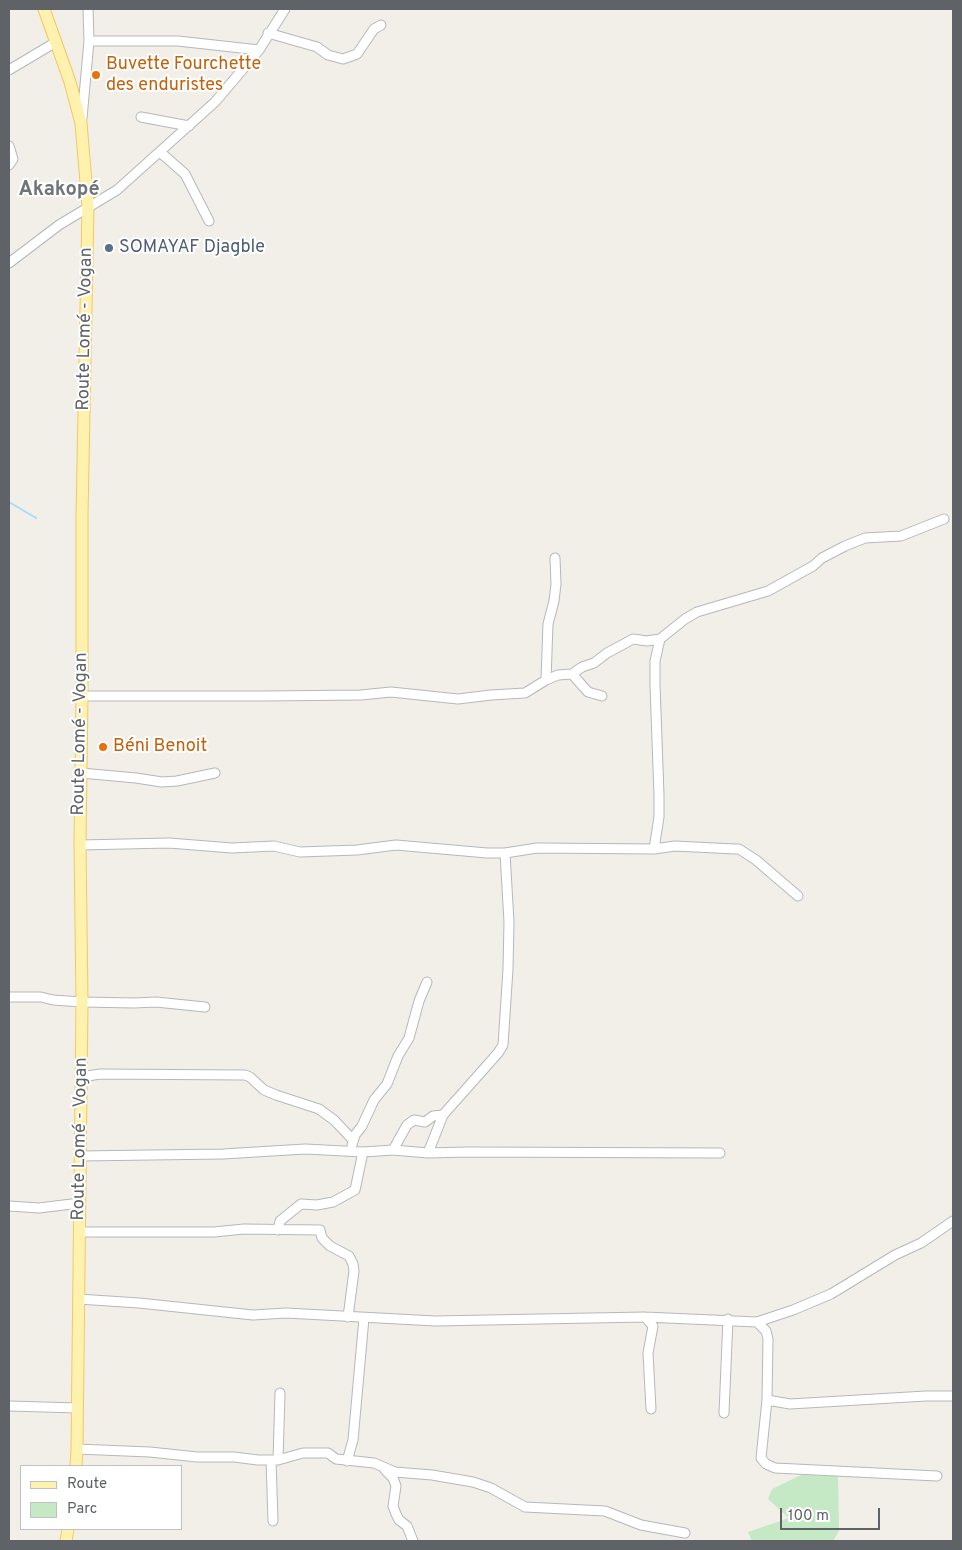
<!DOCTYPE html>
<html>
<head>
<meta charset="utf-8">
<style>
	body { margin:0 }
	#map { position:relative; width:962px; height:1550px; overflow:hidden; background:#f1efe8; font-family:Overpass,sans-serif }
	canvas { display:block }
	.frame { position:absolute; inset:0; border:10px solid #5f6368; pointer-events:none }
	.legend { position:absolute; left:20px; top:1465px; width:162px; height:65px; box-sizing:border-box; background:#fff; border:1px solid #bfc1c3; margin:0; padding:6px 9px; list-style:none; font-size:15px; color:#5f6368 }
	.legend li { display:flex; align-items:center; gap:10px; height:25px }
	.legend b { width:25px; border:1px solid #bfc1c3 }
	.scale { position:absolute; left:780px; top:1508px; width:100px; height:22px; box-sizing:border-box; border:2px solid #5f6368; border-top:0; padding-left:6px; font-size:15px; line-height:18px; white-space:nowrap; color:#5f6368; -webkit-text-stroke:4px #fff; paint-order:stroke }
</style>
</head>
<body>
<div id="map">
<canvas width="962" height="1550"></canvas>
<div class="frame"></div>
<ul class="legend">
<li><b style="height:6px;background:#fff2af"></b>Route</li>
<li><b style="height:14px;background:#c5e8c5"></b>Parc</li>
</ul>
<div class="scale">100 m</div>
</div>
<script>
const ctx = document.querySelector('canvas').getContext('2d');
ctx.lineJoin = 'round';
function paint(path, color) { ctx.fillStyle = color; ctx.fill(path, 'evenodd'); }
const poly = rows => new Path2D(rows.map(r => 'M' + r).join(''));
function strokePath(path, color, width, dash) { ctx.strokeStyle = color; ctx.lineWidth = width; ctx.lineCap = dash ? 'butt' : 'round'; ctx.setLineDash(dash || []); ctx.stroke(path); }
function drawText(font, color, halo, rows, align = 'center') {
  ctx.font = font + ' Overpass,sans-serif'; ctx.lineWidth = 4; ctx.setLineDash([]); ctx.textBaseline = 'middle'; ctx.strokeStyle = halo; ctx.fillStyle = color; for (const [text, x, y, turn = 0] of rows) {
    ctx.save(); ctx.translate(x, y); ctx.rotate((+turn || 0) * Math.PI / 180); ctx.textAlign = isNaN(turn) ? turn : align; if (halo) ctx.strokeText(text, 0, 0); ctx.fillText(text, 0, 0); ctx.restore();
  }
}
const green = poly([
	[801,1475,838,1476,839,1531,833,1541,752,1541,748,1532,789,1518,768,1499,772,1489]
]);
const stream = poly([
	[9,502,36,518]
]);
const minor = poly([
	[268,33,317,47,328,55,343,59,357,54,374,29,381,25],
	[89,41,178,41,259,50],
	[9,70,56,42],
	[141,117,189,126],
	[82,118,89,41,88,9],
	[9,146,13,159,9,165],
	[160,152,185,174,209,221],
	[9,263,59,225,117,190,215,102,259,50,285,9],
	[572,674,588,692,602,696],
	[546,680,548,624,554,601,556,584,555,558],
	[82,696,264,696,361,695,391,692,458,699,491,695,525,693,546,680,558,675,572,674,582,667,594,663,607,653,633,639,647,641,660,639,685,619,697,612,768,591,813,566,822,558,845,546,865,538,901,536,944,519],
	[81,773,136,778,162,782,177,781,215,773],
	[80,845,169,843,232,848,274,846,300,852,357,850,396,845,487,853,505,853,537,848,654,849,675,846,735,849,739,849,756,860,798,896],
	[654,849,659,817,659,795,655,685,655,661,660,639],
	[9,997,41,997,53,1000,82,1002,134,1003,156,1002,205,1007],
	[81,1077,100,1074,245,1075,250,1077,264,1090,276,1095,319,1109,334,1120,353,1140],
	[352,1145,355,1135,362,1126,374,1100,387,1084,398,1056,409,1038,419,1001,427,982],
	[393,1150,407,1125,414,1120,425,1122,433,1116,443,1115],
	[428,1153,443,1115,498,1053,503,1045,508,969,509,922,505,853],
	[80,1156,223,1154,305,1149,363,1152,393,1150,428,1153,467,1152,720,1153],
	[9,1206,39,1208,80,1203],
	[278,1230,280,1221,301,1204,317,1205,333,1202,355,1190,363,1152],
	[80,1232,214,1232,244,1229,320,1230,322,1238,330,1246,349,1256,353,1264,354,1271,348,1317],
	[78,1299,139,1303,253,1315,286,1313,435,1321,645,1317,757,1322,766,1331,768,1339,767,1400,761,1458,766,1464,775,1468,937,1476],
	[645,1317,653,1326,648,1353,651,1409],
	[757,1322,793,1310,831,1294,895,1255,921,1243,953,1221],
	[767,1400,790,1404,926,1396,953,1396],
	[9,1406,78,1408],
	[724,1413,728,1319],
	[77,1449,150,1452,197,1457,234,1457,258,1460,278,1460,303,1453,328,1453,336,1459,374,1463,395,1472,432,1475,473,1482,491,1488,525,1507,605,1511,641,1525,685,1533],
	[271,1460,273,1521],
	[278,1460,280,1393],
	[347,1461,353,1440,364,1318],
	[385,1470,393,1478,396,1486,393,1506,396,1514,399,1520,407,1526,413,1541]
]);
const major = poly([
	[44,9,70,82,81,123,88,206,82,515,82,696,80,845,82,1002,77,1449,76,1466],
	[66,1541,68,1529]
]);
const markers = [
	[96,75,5,"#e8710a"],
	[109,248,5,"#5c6f8a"],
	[103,747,5,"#e8710a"]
];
const foodNames = [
	["Buvette Fourchette",106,65],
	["des enduristes",106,86],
	["Béni Benoit",113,747]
];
const serviceNames = [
	["SOMAYAF Djagble",119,248]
];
const streetNames = [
	["Route Lomé - Vogan",86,329,-89],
	["Route Lomé - Vogan",81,734,-89],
	["Route Lomé - Vogan",81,1139,-89]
];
const quarterNames = [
	["Akakopé",59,191]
];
paint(green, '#c5e8c5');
strokePath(stream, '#aadaff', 2);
strokePath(minor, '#b5b8bc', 11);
strokePath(major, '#f2c960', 13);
strokePath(minor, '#fff', 9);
strokePath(major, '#fff2af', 11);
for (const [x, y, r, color] of markers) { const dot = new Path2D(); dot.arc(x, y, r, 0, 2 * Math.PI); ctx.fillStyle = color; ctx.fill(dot); strokePath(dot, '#fff', 2); }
drawText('18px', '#c56008', '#fff', foodNames, 'left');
drawText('18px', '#4e5e75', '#fff', serviceNames, 'left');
drawText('18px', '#5f6368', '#fff', streetNames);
drawText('bold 20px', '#70757a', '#fff', quarterNames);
</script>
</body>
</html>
